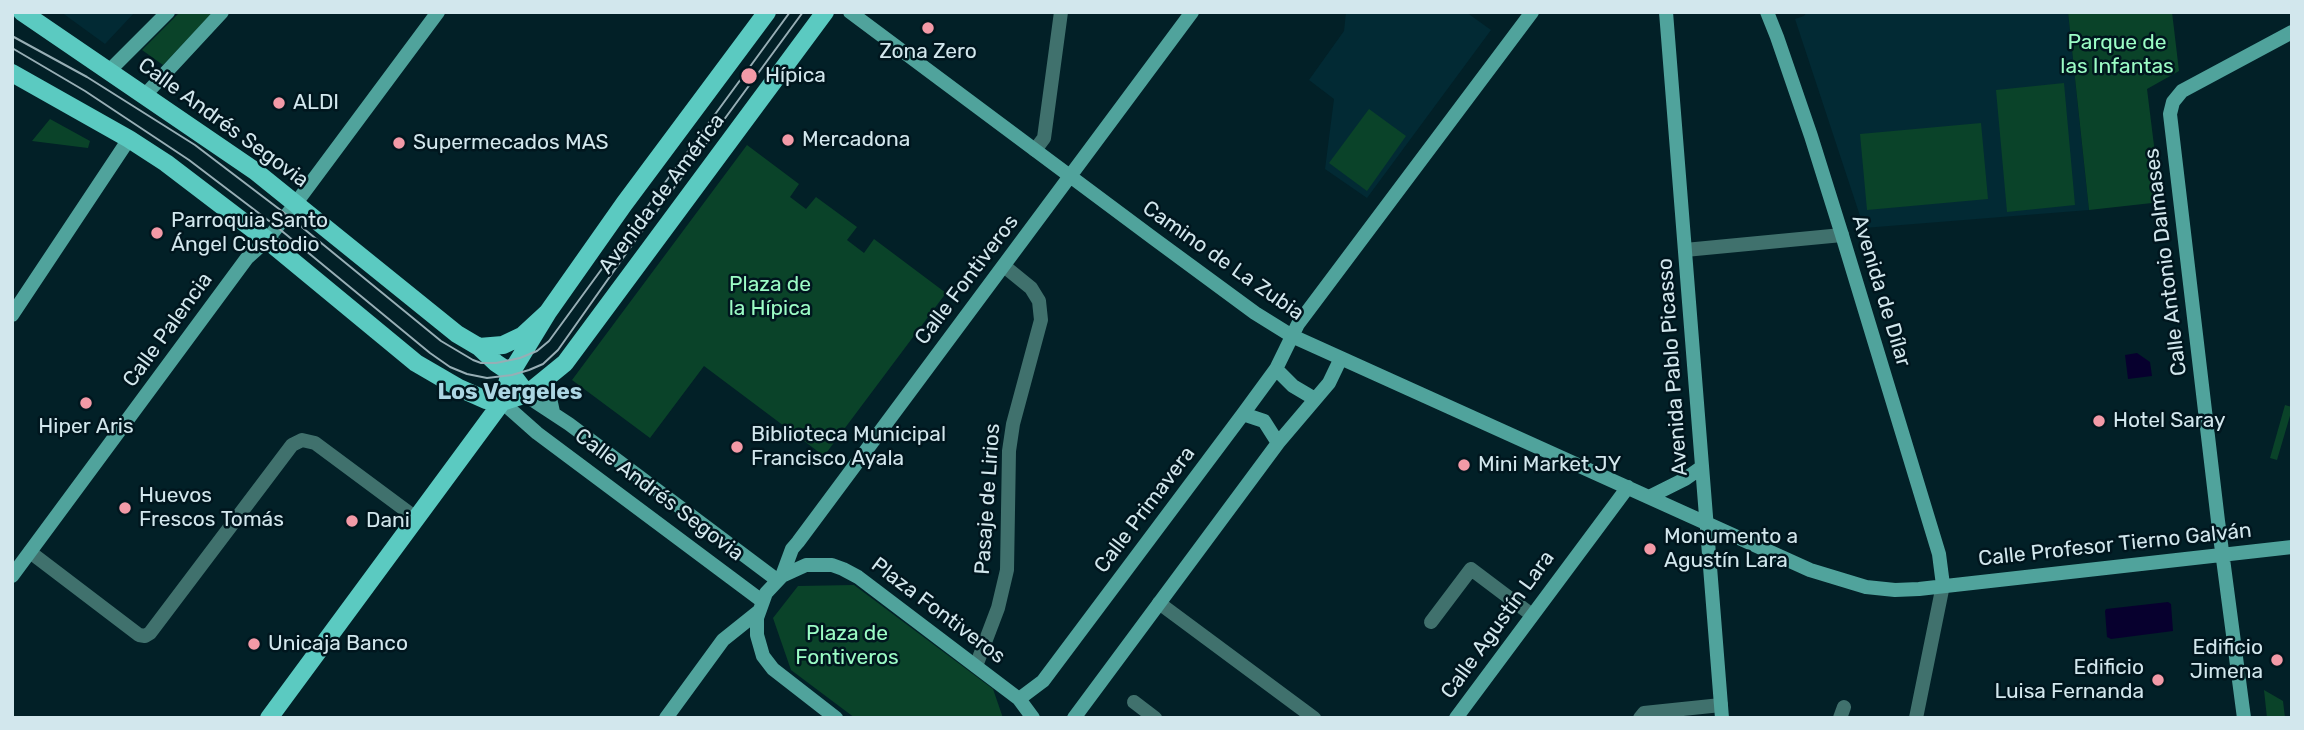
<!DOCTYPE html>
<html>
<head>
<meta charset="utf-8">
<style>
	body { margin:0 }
	#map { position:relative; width:2304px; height:730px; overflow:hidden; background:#022027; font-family:Rubik,sans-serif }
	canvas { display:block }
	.frame { position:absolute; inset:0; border:14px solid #d2e7ed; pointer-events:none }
</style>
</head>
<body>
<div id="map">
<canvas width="2304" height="730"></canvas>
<div class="frame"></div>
</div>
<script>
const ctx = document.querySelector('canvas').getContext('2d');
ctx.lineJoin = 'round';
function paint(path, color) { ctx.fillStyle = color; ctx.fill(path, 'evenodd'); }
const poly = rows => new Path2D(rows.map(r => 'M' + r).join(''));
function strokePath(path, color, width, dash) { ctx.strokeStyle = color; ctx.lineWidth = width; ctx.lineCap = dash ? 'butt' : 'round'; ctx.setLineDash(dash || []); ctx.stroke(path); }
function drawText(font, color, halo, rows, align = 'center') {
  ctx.font = font + ' Rubik,sans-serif'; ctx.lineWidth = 5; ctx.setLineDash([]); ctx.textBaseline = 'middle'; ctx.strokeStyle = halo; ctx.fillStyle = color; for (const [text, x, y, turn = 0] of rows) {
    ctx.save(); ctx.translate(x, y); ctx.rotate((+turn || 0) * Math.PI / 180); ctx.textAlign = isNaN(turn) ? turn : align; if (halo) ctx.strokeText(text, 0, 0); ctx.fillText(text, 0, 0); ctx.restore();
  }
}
const built = poly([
	[61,12,135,12,105,44],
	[1346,12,1466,12,1491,30,1367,198,1325,169,1334,99,1309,80,1344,31],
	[1807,12,2068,12,2089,210,1864,228,1795,19,1804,16]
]);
const green = poly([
	[180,12,213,12,163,65,142,50],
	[2068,12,2172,12,2179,71,2147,89,2161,202,2089,210],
	[2064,83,2075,205,2007,212,1996,90],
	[1369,109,1406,136,1367,191,1329,163],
	[50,119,90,141,88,148,32,141],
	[1981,123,1988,199,1867,210,1860,134],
	[747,145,799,184,790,197,806,209,816,197,857,227,847,240,864,253,874,239,946,293,824,456,704,366,650,438,572,380],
	[2285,405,2292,407,2292,409,2277,460,2270,458],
	[854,585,993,689,1003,718,855,718,791,670,773,618,798,586],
	[2264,690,2283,701,2285,718,2267,718]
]);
const water = poly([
	[2137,353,2150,362,2152,376,2128,379,2125,355],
	[2168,602,2171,604,2173,631,2111,639,2107,637,2105,611,2106,609]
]);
const street = poly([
	[1035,150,1044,138,1061,12],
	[1685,250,1842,235],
	[30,552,139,635,145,636,150,633,292,445,302,440,315,443,416,518],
	[1159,603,1314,718],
	[1431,622,1471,569,1532,615],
	[976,666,998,608,1007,570,1009,451,1013,424,1041,320,1039,301,1031,288,1004,266],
	[1134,702,1155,718],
	[1640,718,1644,713,1721,705],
	[1840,718,1844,707],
	[1916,718,1943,585]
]);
const secondary = poly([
	[850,12,1153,238,1255,313,1292,336,1810,570,1866,587,1895,590,1919,589,2292,547],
	[1666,12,1722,718],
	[1767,12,1777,37,1811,136,1842,235,1939,554,1943,585],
	[110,70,168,12],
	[145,95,222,12],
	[12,315,129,139],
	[1276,369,1293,386,1315,399],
	[546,380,553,412],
	[527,394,534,401,569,424,777,580],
	[502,402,537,433,762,601],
	[1243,414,1264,421,1278,443],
	[1649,497,1685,479,1702,467],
	[12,576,247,258,267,240,296,203,438,12],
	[782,576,792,549,798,542,1192,12],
	[1019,699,1043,681,1243,414,1276,369,1298,324,1532,12],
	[666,718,723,640,758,612],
	[836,718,773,669,763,656,757,635,757,618,766,593,782,576,806,565,832,565,843,569,858,577,1019,699,1033,718],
	[1074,718,1278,443,1329,383,1341,358],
	[1456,718,1628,487],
	[2244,718,2218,521,2170,114,2173,102,2182,91,2292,32]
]);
const primary = poly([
	[22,12,255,171,457,334,479,347,496,363,511,373,527,394],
	[12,73,129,139,166,163,267,240,416,363,459,388,486,400,502,402,527,394,565,363,825,12],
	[479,347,503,345,522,336,548,312,624,204,767,12],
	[269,718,502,402,509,376,548,312]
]);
const tram = poly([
	[12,36,87,77,195,145,287,215,441,341,473,360,481,363,496,363,520,358,537,351,549,341,790,12],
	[12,48,85,91,189,160,277,227,430,353,450,367,467,374,487,378,512,375,529,370,543,364,558,350,635,241,803,12]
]);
const markers = [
	[928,28,7,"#f39aa7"],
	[749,76,9,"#f39aa7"],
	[279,103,7,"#f39aa7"],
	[788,140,7,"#f39aa7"],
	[399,143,7,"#f39aa7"],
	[157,233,7,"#f39aa7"],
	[86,403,7,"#f39aa7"],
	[2099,421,7,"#f39aa7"],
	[737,447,7,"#f39aa7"],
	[1464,465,7,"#f39aa7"],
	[125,508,7,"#f39aa7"],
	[352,521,7,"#f39aa7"],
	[1650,549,7,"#f39aa7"],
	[254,644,7,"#f39aa7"],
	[2277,660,7,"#f39aa7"],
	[2158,680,7,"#f39aa7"]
];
const parkNames = [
	["Parque de",2117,43],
	["las Infantas",2117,67],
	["Plaza de",770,285],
	["la Hípica",770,309],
	["Plaza de",847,634],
	["Fontiveros",847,658]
];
const poiNames = [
	["Zona Zero",928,52,"center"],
	["Hípica",765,76],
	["ALDI",293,103],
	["Mercadona",802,140],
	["Supermecados MAS",413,143],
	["Parroquia Santo",171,221],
	["Ángel Custodio",171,245],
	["Hotel Saray",2113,421],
	["Hiper Aris",86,427,"center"],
	["Biblioteca Municipal",751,435],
	["Francisco Ayala",751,459],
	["Mini Market JY",1478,465],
	["Huevos",139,496],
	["Frescos Tomás",139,520],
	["Dani",366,521],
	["Monumento a",1664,537],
	["Agustín Lara",1664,561],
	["Unicaja Banco",268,644],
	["Edificio",2263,648,"right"],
	["Jimena",2263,672,"right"],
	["Edificio",2144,668,"right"],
	["Luisa Fernanda",2144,692,"right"]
];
const streetNames = [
	["Calle Andrés Segovia",223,123,36],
	["Avenida de América",662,194,-53],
	["Camino de La Zubia",1223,261,35],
	["Calle Antonio Dalmases",2166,262,-97],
	["Calle Fontiveros",967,280,-53],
	["Avenida de Dílar",1881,291,73],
	["Calle Palencia",168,330,-54],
	["Avenida Pablo Picasso",1673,367,-94],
	["Calle Andrés Segovia",659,495,37],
	["Pasaje de Lirios",988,499,-86],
	["Calle Primavera",1145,510,-53],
	["Calle Profesor Tierno Galván",2115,545,-6],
	["Plaza Fontiveros",938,611,37],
	["Calle Agustín Lara",1498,625,-54]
];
const neighbourhoodNames = [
	["Los Vergeles",510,392]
];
paint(built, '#022a34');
paint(green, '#0a4329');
paint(water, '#07002e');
strokePath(street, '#40716d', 14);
strokePath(secondary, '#50a39c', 14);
strokePath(primary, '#5bcac1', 18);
strokePath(tram, '#97aeb5', 2);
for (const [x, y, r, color] of markers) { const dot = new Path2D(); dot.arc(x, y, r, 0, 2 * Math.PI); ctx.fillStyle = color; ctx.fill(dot); strokePath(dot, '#00161e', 2.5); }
drawText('21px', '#9bfcc5', '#00161e', parkNames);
drawText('21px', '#d2e7ed', '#00161e', poiNames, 'left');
drawText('21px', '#d2e7ed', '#00161e', streetNames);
drawText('bold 23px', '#acd6e3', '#00161e', neighbourhoodNames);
</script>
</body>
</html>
